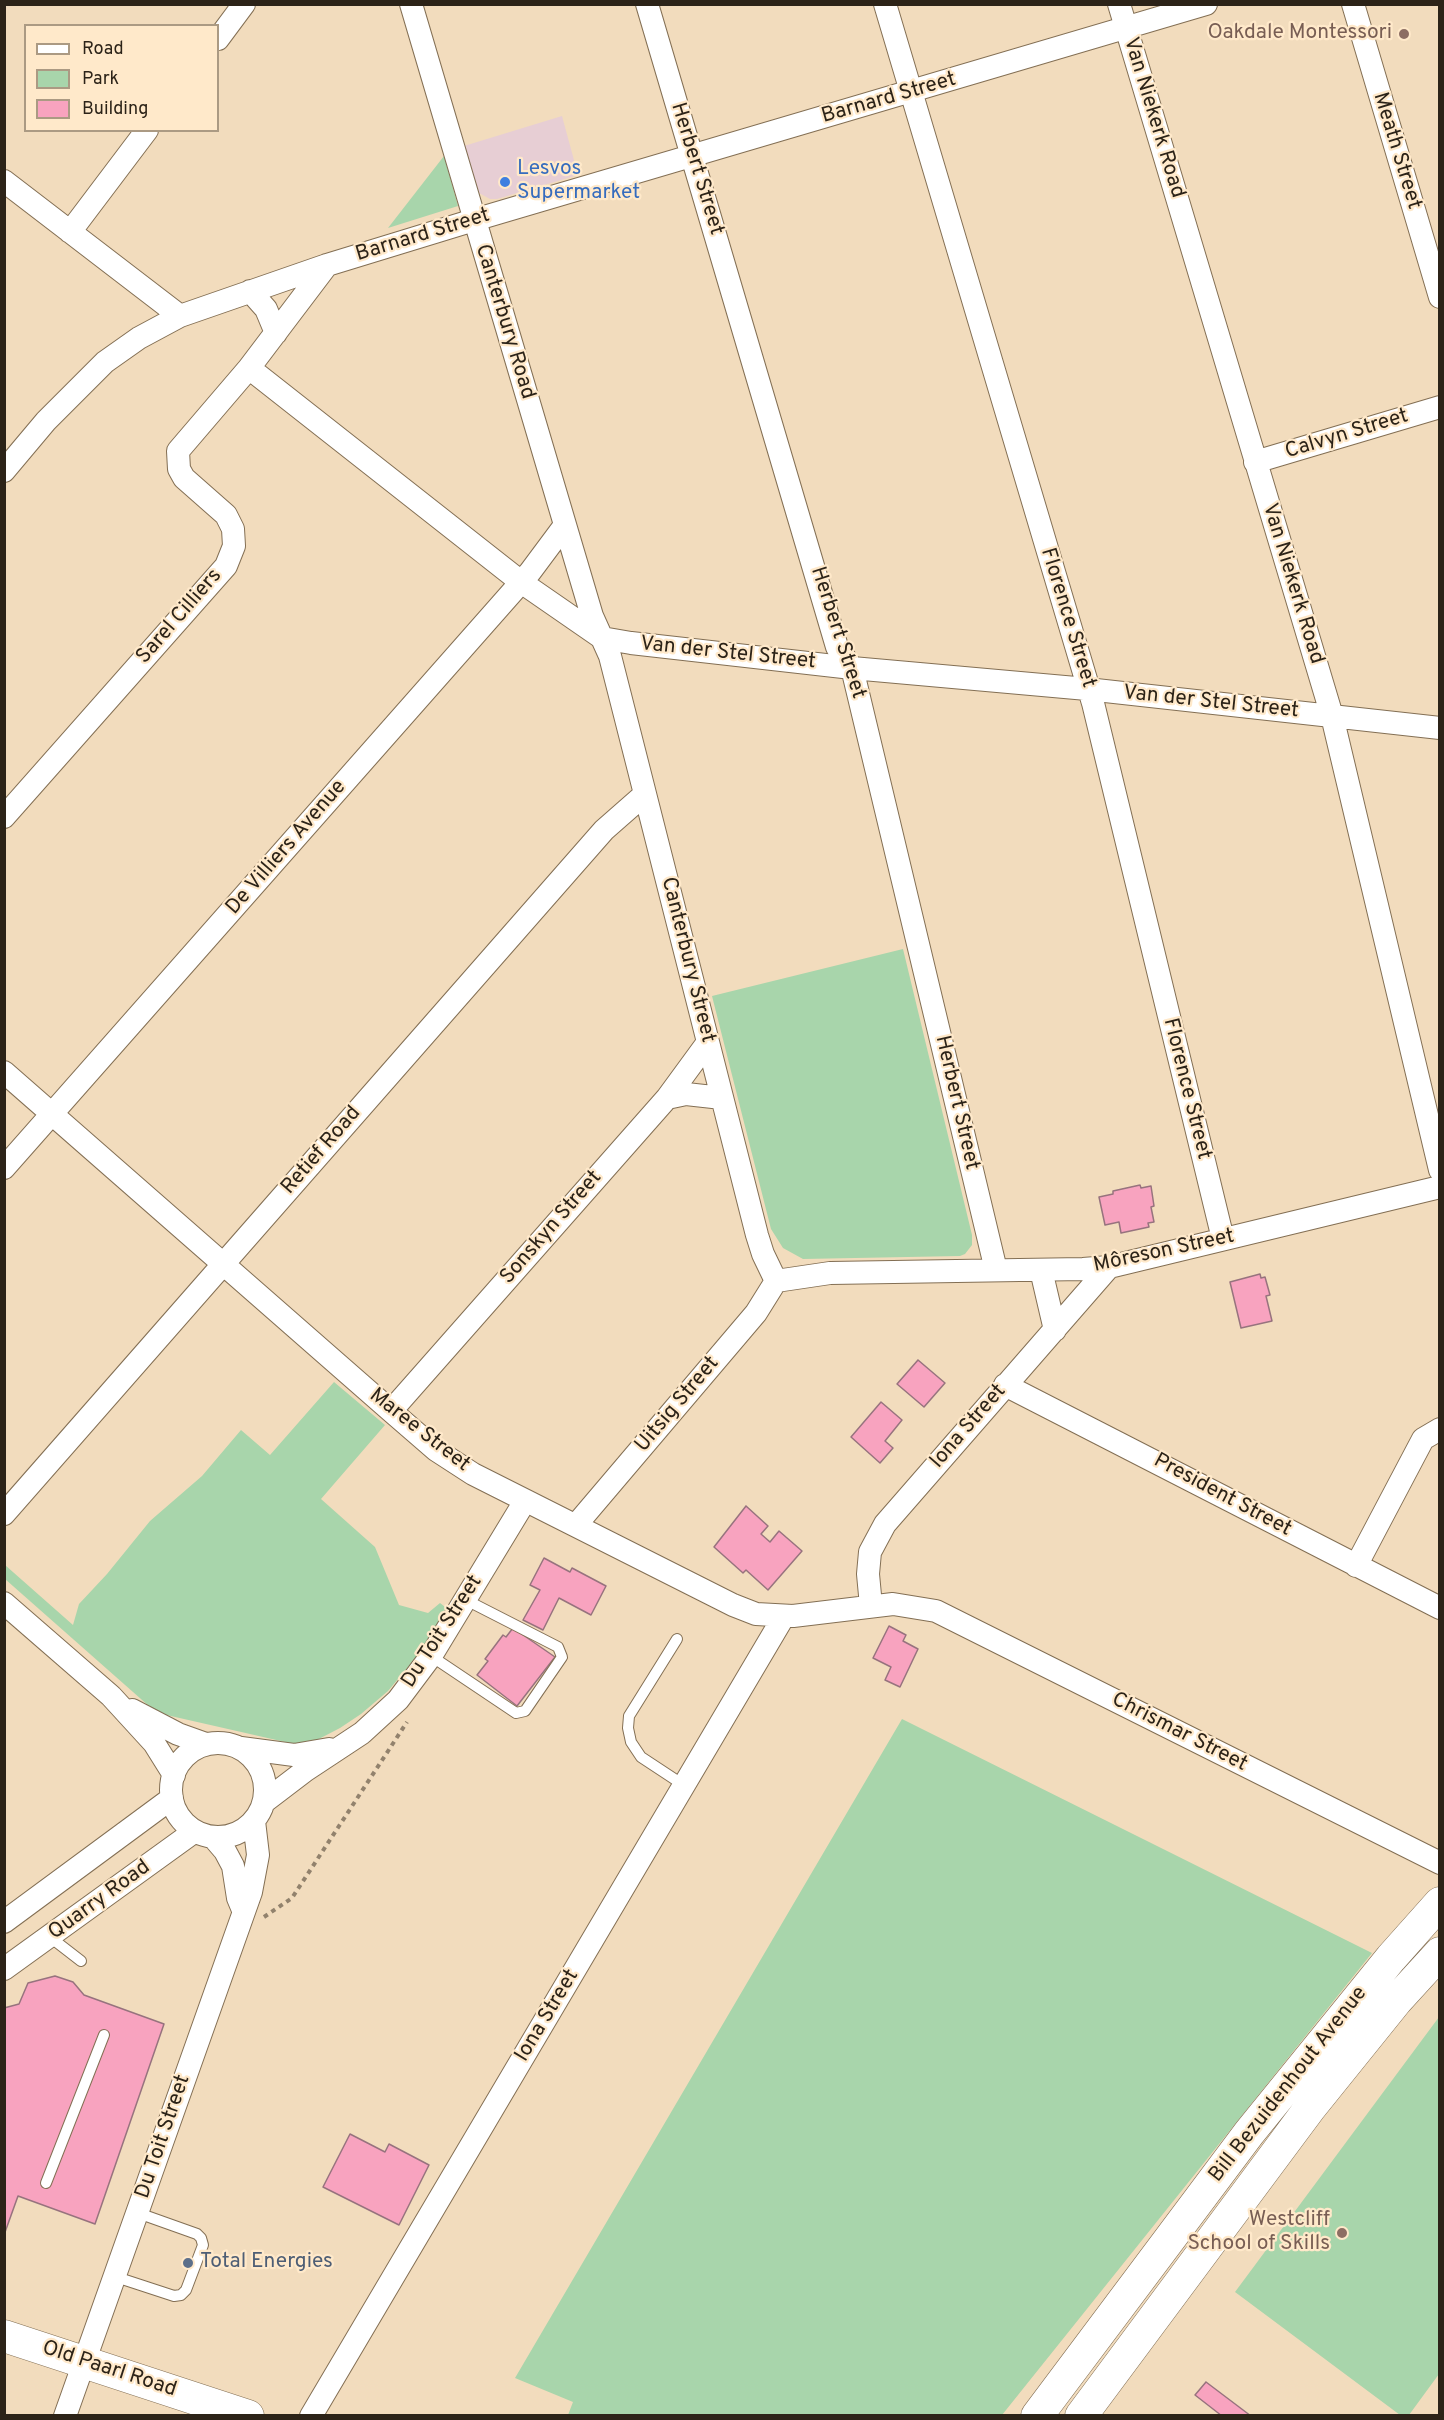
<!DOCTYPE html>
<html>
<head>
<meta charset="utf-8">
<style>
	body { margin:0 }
	#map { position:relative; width:1444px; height:2420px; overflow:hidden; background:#f2dcbd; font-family:Overpass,sans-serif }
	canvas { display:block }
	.frame { position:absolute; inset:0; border:6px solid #2c2318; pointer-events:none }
	.legend { position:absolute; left:24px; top:24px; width:195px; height:108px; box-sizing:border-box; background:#ffe9ca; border:2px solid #ab9a83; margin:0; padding:8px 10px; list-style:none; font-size:18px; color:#2c2318 }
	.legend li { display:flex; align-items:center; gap:12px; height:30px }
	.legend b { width:30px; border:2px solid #ab9a83 }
</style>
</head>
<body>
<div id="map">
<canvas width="1444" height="2420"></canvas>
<div class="frame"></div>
<ul class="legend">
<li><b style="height:8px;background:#fff"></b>Road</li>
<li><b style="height:16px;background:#a8d5ab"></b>Park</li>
<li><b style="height:16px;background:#f8a3bf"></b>Building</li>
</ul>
</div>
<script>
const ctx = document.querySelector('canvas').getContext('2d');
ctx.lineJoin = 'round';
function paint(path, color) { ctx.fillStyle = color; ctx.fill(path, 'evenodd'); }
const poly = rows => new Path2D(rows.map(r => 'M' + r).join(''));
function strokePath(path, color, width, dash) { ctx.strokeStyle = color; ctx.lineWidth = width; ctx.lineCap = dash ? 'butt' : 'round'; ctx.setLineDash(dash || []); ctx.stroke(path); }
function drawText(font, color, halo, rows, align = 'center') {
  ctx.font = font + ' Overpass,sans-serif'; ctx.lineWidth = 4.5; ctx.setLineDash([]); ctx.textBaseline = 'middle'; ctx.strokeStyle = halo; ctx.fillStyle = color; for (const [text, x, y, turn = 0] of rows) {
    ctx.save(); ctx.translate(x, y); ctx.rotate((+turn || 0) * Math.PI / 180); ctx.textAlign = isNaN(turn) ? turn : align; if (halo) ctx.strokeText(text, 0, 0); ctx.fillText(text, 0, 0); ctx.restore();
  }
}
const commercial = poly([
	[562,116,578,175,497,199,490,199,479,193,464,146]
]);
const green = poly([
	[444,156,458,206,388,228],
	[903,949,972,1235,972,1245,965,1254,960,1256,803,1259,783,1248,771,1229,712,996],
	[334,1382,385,1425,321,1499,375,1547,399,1605,428,1613,440,1603,449,1610,418,1655,388,1691,361,1714,340,1728,315,1741,294,1744,162,1714,150,1707,5,1579,5,1565,73,1625,79,1604,107,1574,150,1521,202,1476,241,1430,270,1455],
	[902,1719,1372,1953,1002,2415,568,2415,573,2402,515,2378],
	[1439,2017,1439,2374,1409,2415,1400,2415,1235,2292]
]);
const building = poly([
	[1140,1185,1141,1188,1151,1186,1154,1206,1151,1207,1154,1222,1148,1223,1149,1227,1121,1233,1119,1222,1105,1225,1099,1197,1113,1194,1113,1191,1140,1185],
	[1260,1274,1261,1278,1265,1277,1270,1295,1266,1296,1272,1321,1241,1328,1230,1282,1260,1274],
	[918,1360,945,1383,924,1407,897,1384,918,1360],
	[881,1402,902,1420,885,1441,893,1448,880,1463,851,1437,881,1402],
	[746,1506,768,1526,761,1534,770,1542,779,1531,802,1551,768,1590,746,1570,743,1573,714,1547,746,1506],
	[544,1558,570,1572,572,1568,606,1586,591,1615,559,1598,543,1630,523,1620,540,1590,530,1585,544,1558],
	[889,1626,906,1635,903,1641,918,1649,900,1687,885,1680,891,1667,873,1658,889,1626],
	[513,1628,555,1657,517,1706,477,1675,488,1661,485,1659,503,1635,506,1637,513,1628],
	[55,1976,73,1982,84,1995,164,2024,95,2224,18,2196,4,2235,4,2008,19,2004,28,1983,55,1976],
	[350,2134,385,2152,389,2144,429,2165,399,2225,323,2187,350,2134],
	[1206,2382,1251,2416,1222,2416,1195,2395,1206,2382]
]);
const path = poly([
	[264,1917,292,1898,407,1722]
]);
const service = poly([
	[677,1639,629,1716,628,1728,631,1742,641,1757,685,1786],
	[431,1656,516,1713,525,1711,562,1657,558,1647,466,1600],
	[50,1937,81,1961],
	[46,2183,104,2035],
	[116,2277,174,2296,181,2295,186,2290,203,2245,201,2238,197,2234,138,2213]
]);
const minor = poly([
	[411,4,592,616,610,656,757,1235,763,1254,776,1281],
	[647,4,837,647,852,668,996,1270],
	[885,4,1093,703,1223,1239],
	[1119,4,1332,716,1440,1170],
	[1353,4,1440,297],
	[218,39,244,4],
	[4,181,180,316],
	[70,232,147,130],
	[250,291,266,309,276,333],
	[249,368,521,582,602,638,631,643,852,668,1087,689,1440,728],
	[1255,462,1440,407],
	[4,471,46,421,105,362,139,338,180,316,327,265,474,220,1206,4],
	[4,817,226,566,234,546,233,529,226,515,184,478,179,469,178,451,249,368,327,265],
	[4,1072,391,1411,436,1450,473,1474,733,1605,756,1614,793,1616,893,1604,936,1611,1440,1863],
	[667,1098,686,1094,722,1098],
	[4,1168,530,572,565,525],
	[1041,1270,1055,1330],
	[776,1281,830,1273,1083,1269,1109,1267,1440,1187],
	[1005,1385,1440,1608],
	[391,1411,667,1098,708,1042],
	[4,1514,604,830,645,794],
	[576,1525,756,1313,776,1281],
	[1356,1566,1423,1439,1440,1429],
	[4,1603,111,1696,154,1743,174,1775],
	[871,1606,868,1574,870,1552,885,1524,1109,1267],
	[132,1710,178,1734,206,1744],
	'171 1790a47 47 0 1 1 94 0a47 47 0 1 1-94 0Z',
	[241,1748,294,1755,329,1749],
	[264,1802,306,1770,362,1733,398,1700,431,1656,525,1501],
	[213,1837,225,1851,233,1866,238,1898,243,1910],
	[4,1922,172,1798],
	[4,1969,195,1831],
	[65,2416,251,1892,258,1855,254,1821],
	[311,2416,784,1616]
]);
const secondary = poly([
	[4,2336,248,2416],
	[1037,2416,1249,2133,1391,1958,1440,1903],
	[1081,2416,1310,2108,1397,2000,1440,1953]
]);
const markers = [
	[1404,34,6,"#8d6e63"],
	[505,182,6,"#3f7fe0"],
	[1342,2233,6,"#8d6e63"],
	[188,2263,6,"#5c6f8a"]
];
const educationNames = [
	["Oakdale Montessori",1392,34],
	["Westcliff",1330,2221],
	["School of Skills",1330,2245]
];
const streetNames = [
	["Barnard Street",889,99,-16],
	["Van Niekerk Road",1153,118,73],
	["Meath Street",1396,151,73],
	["Herbert Street",696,169,73],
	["Barnard Street",423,236,-17],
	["Canterbury Road",504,322,73],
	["Calvyn Street",1347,435,-17],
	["Van Niekerk Road",1292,584,73],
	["Sarel Cilliers",180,617,-49],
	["Florence Street",1067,618,73],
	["Herbert Street",837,633,72],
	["Van der Stel Street",728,654,6],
	["Van der Stel Street",1211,703,6],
	["De Villiers Avenue",287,848,-49],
	["Canterbury Street",687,960,76],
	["Florence Street",1186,1089,76],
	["Herbert Street",956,1103,77],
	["Retief Road",322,1151,-49],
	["Sonskyn Street",552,1228,-49],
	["Môreson Street",1164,1252,-12],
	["Uitsig Street",678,1405,-50],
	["Iona Street",969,1427,-49],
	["Maree Street",419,1431,38],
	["President Street",1222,1496,28],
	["Du Toit Street",443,1632,-57],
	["Chrismar Street",1179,1733,27],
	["Quarry Road",100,1901,-36],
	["Iona Street",548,2016,-59],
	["Bill Bezuidenhout Avenue",1289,2085,-52],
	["Du Toit Street",164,2137,-71],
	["Old Paarl Road",109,2370,18]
];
const shopNames = [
	["Lesvos",517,170],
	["Supermarket",517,194]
];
const serviceNames = [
	["Total Energies",200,2263]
];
paint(commercial, '#e7ced4');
paint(green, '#a8d5ab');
paint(building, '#f8a3bf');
strokePath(building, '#97737e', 1.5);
strokePath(service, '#836f54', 12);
strokePath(minor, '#836f54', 24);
strokePath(secondary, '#836f54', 33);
strokePath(path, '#92826d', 4, [4.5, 4.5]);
strokePath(service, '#fff', 10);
strokePath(minor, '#fff', 22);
strokePath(secondary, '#fff', 32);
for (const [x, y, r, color] of markers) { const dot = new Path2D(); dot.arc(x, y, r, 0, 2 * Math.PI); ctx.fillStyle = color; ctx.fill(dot); strokePath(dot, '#ffe9ca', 2); }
drawText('21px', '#785e54', '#ffe9ca', educationNames, 'right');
drawText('21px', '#2c2318', '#ffe9ca', streetNames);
drawText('21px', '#366cbe', '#ffe9ca', shopNames, 'left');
drawText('21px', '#4e5e75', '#ffe9ca', serviceNames, 'left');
</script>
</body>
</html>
